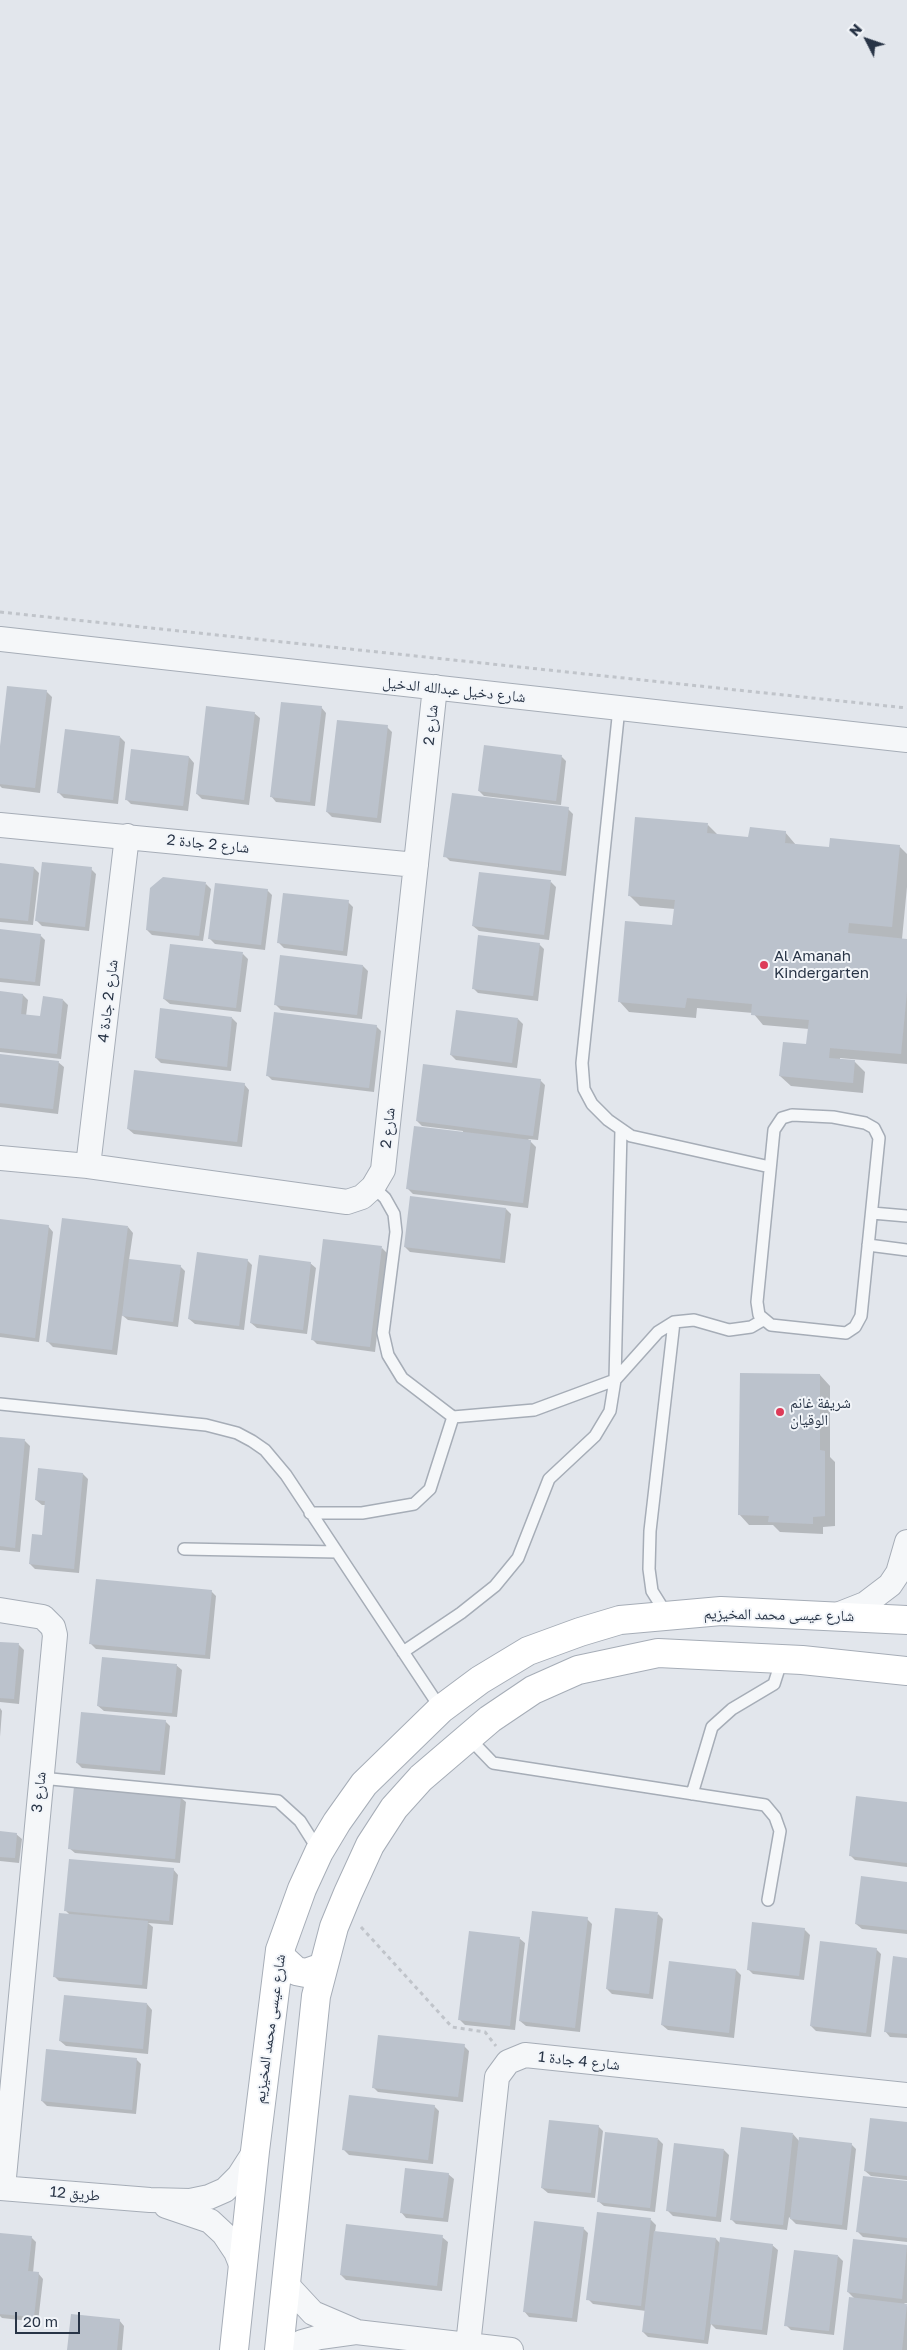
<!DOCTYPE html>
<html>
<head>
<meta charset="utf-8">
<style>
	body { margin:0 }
	#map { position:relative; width:907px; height:2350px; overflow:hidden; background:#e2e6ec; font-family:"Golos Text",sans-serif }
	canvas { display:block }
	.north { position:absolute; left:842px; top:15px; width:50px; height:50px; -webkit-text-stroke:4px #f2f5f9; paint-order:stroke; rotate:311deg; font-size:14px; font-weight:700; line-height:20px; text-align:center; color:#283446 }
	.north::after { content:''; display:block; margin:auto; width:18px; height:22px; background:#283446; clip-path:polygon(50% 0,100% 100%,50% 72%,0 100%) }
	.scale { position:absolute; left:15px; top:2312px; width:65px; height:22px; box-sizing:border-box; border:2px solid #283446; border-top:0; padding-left:6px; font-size:15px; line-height:18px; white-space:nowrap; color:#283446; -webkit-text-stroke:4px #f2f5f9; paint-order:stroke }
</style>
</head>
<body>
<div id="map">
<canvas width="907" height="2350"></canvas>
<div class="north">N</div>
<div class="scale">20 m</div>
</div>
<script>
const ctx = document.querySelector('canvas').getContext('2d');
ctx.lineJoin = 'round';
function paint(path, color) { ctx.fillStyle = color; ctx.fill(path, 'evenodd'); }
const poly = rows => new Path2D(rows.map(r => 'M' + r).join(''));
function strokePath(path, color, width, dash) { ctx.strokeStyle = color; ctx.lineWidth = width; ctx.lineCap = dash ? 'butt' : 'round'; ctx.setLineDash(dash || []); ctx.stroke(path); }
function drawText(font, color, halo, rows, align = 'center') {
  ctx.font = font + ' "Golos Text","Noto Naskh Arabic",sans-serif'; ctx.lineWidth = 4; ctx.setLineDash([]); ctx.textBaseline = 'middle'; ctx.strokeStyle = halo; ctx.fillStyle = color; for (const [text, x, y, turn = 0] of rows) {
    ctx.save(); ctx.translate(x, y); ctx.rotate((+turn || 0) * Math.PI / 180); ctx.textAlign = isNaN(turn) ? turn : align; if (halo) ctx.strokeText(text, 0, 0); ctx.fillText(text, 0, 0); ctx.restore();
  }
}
const shadow = poly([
	[46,691,52,697,40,793,2,788,0,786,0,756],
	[321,707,326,713,315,806,276,802,271,796],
	[254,713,260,718,249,805,202,799,197,794],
	[387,727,392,732,381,823,332,817,327,812],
	[120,737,125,742,118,804,64,798,59,793],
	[132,751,189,757,194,763,188,811,131,804,126,799],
	[561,756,566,761,561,805,484,796,479,791],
	[568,809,573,814,566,876,450,861,445,856],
	[708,825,718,835,750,838,785,832,796,845,831,848,899,846,907,854,907,887,902,939,907,940,907,1064,840,1058,840,1060,855,1062,865,1072,863,1093,791,1086,780,1076,807,1046,809,1029,763,1025,753,1013,697,1008,696,1018,629,1012,619,1001,674,926,675,909,640,906,629,895],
	[0,864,34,868,39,873,33,925,0,922],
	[91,869,96,874,89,931,42,926,37,921],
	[551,882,556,887,549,940,479,931,473,926],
	[206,884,211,889,203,941,152,935,147,930],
	[267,890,272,895,265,950,215,944,210,939],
	[348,902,353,907,347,956,284,948,279,943],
	[0,930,40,935,45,940,40,986,0,982],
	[539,944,544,949,538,1001,478,993,473,988],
	[243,954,248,959,241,1012,170,1004,164,999],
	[363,966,368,971,362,1019,281,1010,276,1005],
	[0,992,23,995,28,1000,26,1016,41,1018,63,1000,68,1005,61,1059,0,1052],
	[232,1018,237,1023,231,1071,161,1063,156,1058],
	[518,1019,523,1024,517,1068,456,1060,451,1055],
	[376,1026,381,1031,374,1092,272,1080,267,1075],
	[0,1055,58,1062,64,1067,58,1114,0,1107],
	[540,1080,545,1085,538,1140,528,1139,536,1147,528,1208,413,1194,408,1189,463,1133,463,1131,422,1126,417,1121],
	[244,1084,249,1090,242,1147,134,1134,128,1129],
	[506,1209,511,1214,505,1263,410,1252,405,1247],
	[0,1221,48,1226,53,1232,39,1342,0,1337],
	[128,1227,133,1233,129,1260,180,1266,185,1271,178,1327,128,1320,122,1315,117,1355,53,1347,48,1342],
	[382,1248,387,1253,375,1352,317,1344,312,1339],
	[247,1260,252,1265,244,1330,195,1324,189,1319],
	[310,1263,316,1268,307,1334,257,1328,251,1323],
	[820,1375,830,1386,830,1457,835,1462,835,1526,823,1527,823,1534,780,1532,773,1525,749,1525,739,1514],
	[0,1438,25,1441,30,1446,20,1552,0,1550],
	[83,1474,88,1479,79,1573,35,1569,30,1564,43,1536,46,1505,42,1505,36,1500],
	[211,1591,216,1596,210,1659,96,1649,91,1644],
	[0,1643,19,1645,24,1650,19,1704,0,1702],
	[176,1665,182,1670,177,1717,104,1711,98,1706],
	[0,1708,2,1711,0,1737],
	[165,1721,170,1726,165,1775,82,1768,77,1763],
	[180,1797,186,1802,180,1863,75,1853,69,1848],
	[907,1803,907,1867,855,1860,850,1855],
	[0,1832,16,1834,22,1839,19,1863,0,1861],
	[173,1869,178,1875,173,1925,148,1923,153,1927,147,1989,59,1981,54,1976,70,1915,66,1911],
	[907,1883,907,1934,862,1929,856,1924],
	[658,1914,663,1919,653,1999,612,1994,607,1989],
	[587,1919,592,1924,580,2032,526,2026,520,2021],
	[804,1929,810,1935,804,1980,753,1974,748,1969],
	[519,1938,525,1943,515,2030,465,2025,460,2020],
	[876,1949,881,1954,871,2037,816,2031,811,2026],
	[907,1959,907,2038,890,2037,885,2031],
	[736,1970,741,1975,734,2038,668,2030,662,2025],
	[147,2004,152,2010,148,2054,66,2046,60,2041],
	[464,2046,469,2051,463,2102,378,2092,373,2087],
	[136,2059,141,2064,136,2114,47,2106,42,2101],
	[434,2106,439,2111,433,2164,349,2155,344,2150],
	[907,2123,907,2180,871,2176,865,2171],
	[598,2126,603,2131,595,2198,548,2193,542,2188],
	[793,2134,800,2142,851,2144,856,2149,847,2230,796,2224,789,2217,787,2230,736,2224,731,2219],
	[658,2139,663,2144,655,2212,604,2206,598,2201],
	[724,2150,729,2155,721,2222,673,2216,668,2211],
	[448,2174,454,2179,448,2222,406,2218,401,2212],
	[907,2183,907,2242,863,2237,858,2232],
	[598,2213,651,2220,656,2225,655,2232,716,2239,721,2244,772,2245,778,2250,767,2335,716,2329,711,2324,708,2344,648,2337,643,2332,646,2311,593,2304,588,2299],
	[583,2228,588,2233,577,2322,529,2317,524,2311],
	[0,2234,31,2237,36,2242,33,2273,38,2273,43,2279,38,2322,2,2318,0,2316],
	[442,2237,448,2242,442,2291,346,2280,341,2275],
	[854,2240,907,2246,907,2303,904,2303,907,2306,907,2350,845,2350,855,2299,848,2292],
	[838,2256,843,2261,834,2335,791,2330,786,2325],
	[119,2320,124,2326,122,2350,68,2350]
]);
const building = poly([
	[7,686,47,690,35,788,0,784,0,746],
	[281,702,322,706,310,802,270,797],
	[206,706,255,712,244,800,196,794],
	[337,720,388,725,377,818,326,812],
	[65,729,120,736,113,800,57,793],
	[484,745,562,755,556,801,478,791],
	[131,749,189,756,183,806,125,800],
	[452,793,569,807,561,871,443,857],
	[635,817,708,823,707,833,748,837,750,827,786,831,785,843,829,847,830,838,900,845,892,927,849,923,848,933,907,939,907,991,901,1054,830,1048,829,1058,855,1060,853,1083,779,1076,783,1042,806,1044,809,1020,751,1015,752,1004,687,998,685,1008,618,1002,625,921,672,925,675,900,628,896],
	[42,862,92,867,85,927,35,921],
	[0,863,34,867,28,921,0,918],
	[479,872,551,880,544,935,472,926],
	[163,877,206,882,199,936,146,930,150,888],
	[215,883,268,889,261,945,208,939],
	[283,893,349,900,343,951,277,943],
	[0,929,41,934,35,982,0,978],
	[478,935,540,943,533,996,472,989],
	[170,944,243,952,236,1008,163,999],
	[280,955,363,965,357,1015,274,1005],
	[0,991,23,994,21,1014,40,1016,43,996,63,999,57,1054,0,1048],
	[160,1008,232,1017,227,1067,155,1058],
	[456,1010,518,1018,512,1063,450,1055],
	[274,1012,377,1025,369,1088,266,1076],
	[0,1054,59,1061,53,1109,0,1103],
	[423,1064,541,1079,533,1136,416,1121],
	[134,1070,245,1083,237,1142,127,1129],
	[414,1126,531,1140,523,1203,406,1189],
	[410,1196,506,1208,500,1259,404,1247],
	[62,1218,128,1226,112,1350,46,1342],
	[0,1219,49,1225,35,1338,0,1333],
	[323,1239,382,1246,370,1347,311,1340],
	[197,1252,248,1259,239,1326,188,1319],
	[259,1255,311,1262,303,1330,250,1323],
	[129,1259,181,1265,173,1322,122,1316],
	[740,1373,820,1374,820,1450,825,1451,825,1516,813,1517,813,1524,768,1522,769,1516,738,1515],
	[0,1437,25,1439,15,1548,0,1546],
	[38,1468,83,1473,74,1569,29,1564,32,1534,42,1535,45,1501,35,1500],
	[96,1579,212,1590,205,1655,89,1644],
	[0,1642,19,1643,14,1699,0,1698],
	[102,1657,177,1664,172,1713,97,1706],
	[81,1712,166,1720,160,1771,76,1763],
	[74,1786,181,1796,175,1859,68,1849],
	[856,1796,907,1802,907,1863,849,1856],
	[0,1831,17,1833,15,1858,0,1857],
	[69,1859,174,1868,169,1921,64,1911],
	[861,1876,907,1882,907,1930,855,1924],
	[615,1908,658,1912,649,1994,606,1989],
	[532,1911,588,1917,575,2028,519,2021],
	[59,1913,148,1921,142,1985,53,1977],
	[752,1922,805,1928,799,1976,747,1970],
	[469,1931,520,1937,510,2026,458,2020],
	[820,1941,877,1948,866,2033,810,2026],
	[893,1956,907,1958,907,2034,884,2032],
	[669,1961,736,1969,729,2033,661,2025],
	[64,1995,147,2003,143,2049,59,2041],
	[378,2035,465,2044,458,2097,372,2088],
	[46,2049,137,2058,132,2110,41,2101],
	[349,2095,435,2105,428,2160,342,2150],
	[870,2118,907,2122,907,2176,864,2171],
	[549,2120,599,2125,591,2193,541,2188],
	[741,2127,793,2133,783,2225,730,2220],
	[605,2132,658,2138,650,2208,597,2202],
	[799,2137,852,2143,842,2225,790,2219],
	[674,2143,724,2149,716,2217,666,2211],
	[405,2168,449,2173,443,2218,400,2213],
	[863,2176,907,2181,907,2238,856,2232],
	[597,2212,651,2218,641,2306,586,2300],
	[534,2221,584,2227,572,2318,523,2312],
	[346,2224,443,2235,437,2286,340,2275],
	[654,2231,716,2238,704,2340,642,2332],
	[0,2233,32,2236,28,2271,39,2272,34,2317,0,2314],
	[720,2237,773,2244,762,2330,710,2324],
	[853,2239,907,2245,902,2299,847,2292],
	[794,2250,838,2255,829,2331,784,2326],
	[849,2297,907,2304,902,2350,843,2350],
	[71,2314,120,2319,117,2350,67,2350]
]);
const path = poly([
	[0,612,907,708],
	[361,1927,452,2027,485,2032,496,2046]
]);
const lane = poly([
	[619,708,582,1063,584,1089,592,1104,608,1120,631,1136,770,1167],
	[792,1115,833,1117,865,1123,874,1128,879,1138,861,1316,855,1327,846,1333,771,1325,759,1315,757,1302,774,1130,782,1118,792,1115],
	[373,1187,385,1198,394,1214,396,1232,383,1333,388,1355,402,1378,453,1417,534,1410,615,1380,658,1332,674,1322,694,1320,729,1330,751,1327,763,1320],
	[872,1213,907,1216],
	[868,1245,907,1250],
	[0,1404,206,1425,237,1433,252,1441,265,1450,286,1475,441,1709],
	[310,1513,362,1513,414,1504,430,1489,453,1417],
	[184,1549,337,1552],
	[667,1615,652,1591,649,1569,650,1531,674,1322],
	[403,1652,461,1613,495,1586,518,1558,549,1479,595,1436,610,1411,615,1380,621,1130],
	[468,1737,493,1763,765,1805,775,1817,780,1831,768,1900],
	[41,1778,278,1801,300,1821,319,1851],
	[692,1794,712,1727,732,1709,774,1684,782,1659]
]);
const street = poly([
	[0,639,907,740],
	[0,825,416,865],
	[0,1158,88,1166,347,1202,362,1197,373,1187,383,1170,435,687],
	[88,1166,127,836],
	[0,1610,43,1617,53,1627,55,1635,3,2188],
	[837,1615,865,1604,890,1585,898,1573,907,1542],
	[0,2188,150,2200,190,2201,209,2197,225,2190,239,2176,255,2151],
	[166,2206,210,2221,224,2234,236,2252,242,2267],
	[286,2284,313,2313,355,2331],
	[468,2345,497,2077,508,2062,525,2055,907,2095],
	[291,2350,302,2342,320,2337,356,2332,511,2350]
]);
const secondary = poly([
	[280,1950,283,1959,296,1971,306,1973,323,1967],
	[234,2350,255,2151,280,1950,302,1889,319,1852,337,1822,364,1784,441,1709,480,1680,528,1651,580,1632,620,1620,721,1611,907,1620],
	[279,2350,316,1996,334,1927,348,1893,370,1845,394,1808,421,1778,490,1719,533,1690,578,1670,658,1653,802,1660,907,1671]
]);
const markers = [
	[764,965,5,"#dd3b58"],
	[780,1412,5,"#dd3b58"]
];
const streetNames = [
	["شارع دخيل عبدالله الدخيل",454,690,6],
	["شارع 2",431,725,-84],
	["شارع 2 جادة 2",208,844,6],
	["شارع 2 جادة 4",108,1001,-83],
	["شارع 2",388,1128,-84],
	["شارع عيسى محمد المخيزيم",779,1615,1],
	["شارع 3",39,1792,-84],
	["شارع عيسى محمد المخيزيم",270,2029,-82],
	["شارع 4 جادة 1",579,2061,6],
	["طريق 12",75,2194,5]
];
const poiNames = [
	["Al Amanah",774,956],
	["Kindergarten",774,973],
	["شريفة غانم",790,1403],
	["الوقيان",790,1420]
];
paint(shadow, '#0003');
paint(building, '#bbc2cc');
strokePath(lane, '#a6adb7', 14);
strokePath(street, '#a6adb7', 26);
strokePath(secondary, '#a6adb7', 30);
strokePath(path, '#c0c4ca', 3, [4, 4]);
strokePath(lane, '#f5f7f9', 11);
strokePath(street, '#f5f7f9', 24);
strokePath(secondary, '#fff', 28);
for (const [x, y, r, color] of markers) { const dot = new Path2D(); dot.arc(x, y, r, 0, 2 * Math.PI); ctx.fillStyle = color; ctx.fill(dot); strokePath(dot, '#f2f5f9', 2); }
drawText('15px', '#283446', '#f2f5f9', streetNames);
drawText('15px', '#283446', '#f2f5f9', poiNames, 'left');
</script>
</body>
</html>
